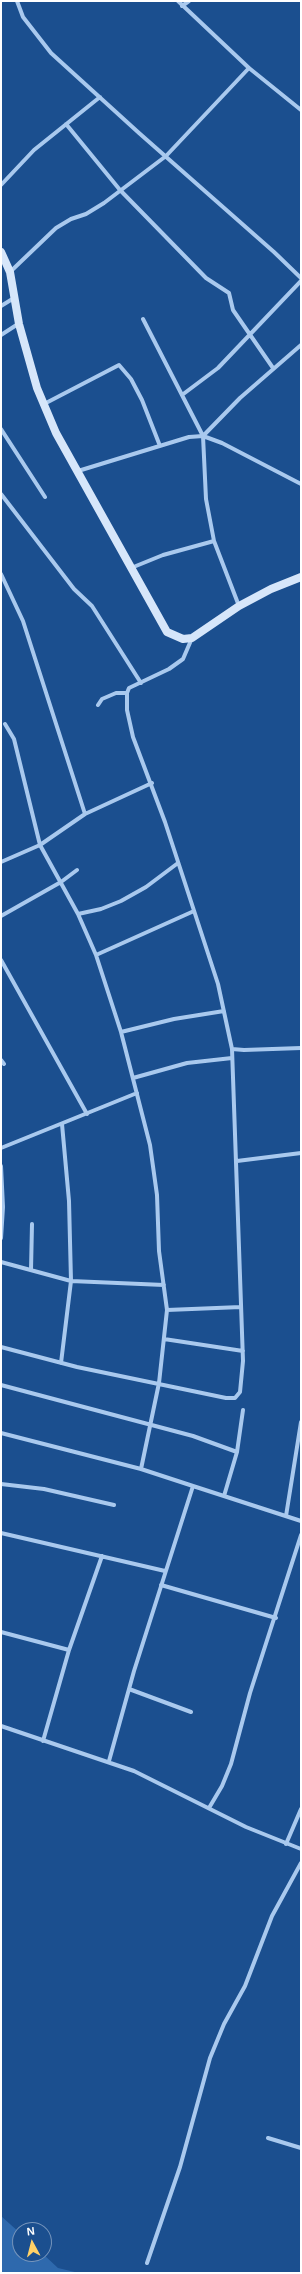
<!DOCTYPE html>
<html>
<head>
<meta charset="utf-8">
<style>
	body { margin:0 }
	#map { position:relative; width:302px; height:2274px; overflow:hidden; background:#1b4f8f; font-family:Arial,sans-serif }
	canvas { display:block }
	.frame { position:absolute; inset:0; border:2px solid #fff; pointer-events:none }
	.north { position:absolute; left:12px; top:2222px; width:40px; height:40px; box-sizing:border-box; background:#1b4f8f; border:1px solid #7695bc; border-radius:50%; rotate:353deg; font-size:11px; font-weight:700; line-height:16px; text-align:center; color:#fff }
	.north::after { content:''; display:block; margin:auto; width:14px; height:18px; background:#ffd166; clip-path:polygon(50% 0,100% 100%,50% 72%,0 100%) }
</style>
</head>
<body>
<div id="map">
<canvas width="302" height="2274"></canvas>
<div class="frame"></div>
<div class="north">N</div>
</div>
<script>
const ctx = document.querySelector('canvas').getContext('2d');
ctx.lineJoin = 'round';
function paint(path, color) { ctx.fillStyle = color; ctx.fill(path, 'evenodd'); }
const poly = rows => new Path2D(rows.map(r => 'M' + r).join(''));
function strokePath(path, color, width, dash) { ctx.strokeStyle = color; ctx.lineWidth = width; ctx.lineCap = dash ? 'butt' : 'round'; ctx.setLineDash(dash || []); ctx.stroke(path); }
const green = poly([
	[1,2216,20,2233,20,2254,43,2254,58,2268,79,2273,1,2273]
]);
const street = poly([
	[17,1,23,17,51,53,139,133,274,252,301,278],
	[178,1,249,68,301,110],
	[182,6,189,1],
	[66,124,120,190,206,278,229,293,233,310,273,368],
	[1,185,34,150,100,97],
	[10,272,56,228,71,219,86,214,104,203,166,156,249,68],
	[1,306,14,298],
	[143,319,203,436,206,499,214,541,239,606],
	[1,335,18,324],
	[182,395,218,368,301,281],
	[44,404,119,365,131,379,142,400,160,446],
	[1,429,45,497],
	[203,436,240,398,301,345],
	[78,471,189,437,203,436,222,443,301,484],
	[1,494,74,589,92,606,141,683],
	[131,568,163,555,214,541],
	[1,574,23,621,85,814,152,783],
	[98,705,102,699,116,693,127,693],
	[5,724,14,739,40,845,78,914,96,955,121,1032,150,1145,157,1195,159,1251,167,1310,159,1383,141,1469],
	[1,862,40,845,85,814],
	[78,914,101,909,121,901,146,887,178,863],
	[1,916,61,882,77,870],
	[96,955,194,911],
	[1,960,87,1114],
	[121,1032,174,1019,224,1011],
	[232,1049,244,1050,301,1048],
	[1,1060,4,1064],
	[133,1078,187,1063,232,1058],
	[1,1148,137,1093],
	[237,1161,301,1153],
	[1,1166,3,1207,1,1238],
	[1,1262,71,1281,164,1285],
	[31,1270,32,1224],
	[167,1310,241,1307],
	[164,1339,243,1351],
	[1,1347,77,1367,226,1398,235,1398,240,1392,243,1361,232,1049,218,984,165,822,133,737,127,710,127,693,129,688,169,669,183,659,192,638],
	[61,1363,71,1281,69,1201,62,1124],
	[1,1385,193,1436,237,1452],
	[1,1433,141,1469,193,1486,134,1671,109,1761],
	[1,1484,44,1489,114,1505],
	[193,1486,301,1521],
	[224,1496,237,1452,243,1410],
	[286,1516,301,1422],
	[1,1533,165,1571],
	[161,1585,276,1618],
	[1,1632,69,1650],
	[129,1689,191,1712],
	[1,1726,134,1771,246,1827,301,1849],
	[43,1741,69,1650,102,1556],
	[209,1808,222,1786,231,1764,250,1693,301,1535],
	[286,1844,301,1809],
	[268,2138,301,2148],
	[147,2263,180,2167,210,2058,224,2024,245,1986,272,1916,301,1863]
]);
const secondary = poly([
	[1,252,10,272,19,324,37,388,56,433,167,632,183,639,192,638,239,606,271,589,301,577]
]);
paint(green, '#2e69ad');
strokePath(street, '#a9c9ee', 4);
strokePath(secondary, '#d6e6fa', 8);
</script>
</body>
</html>
